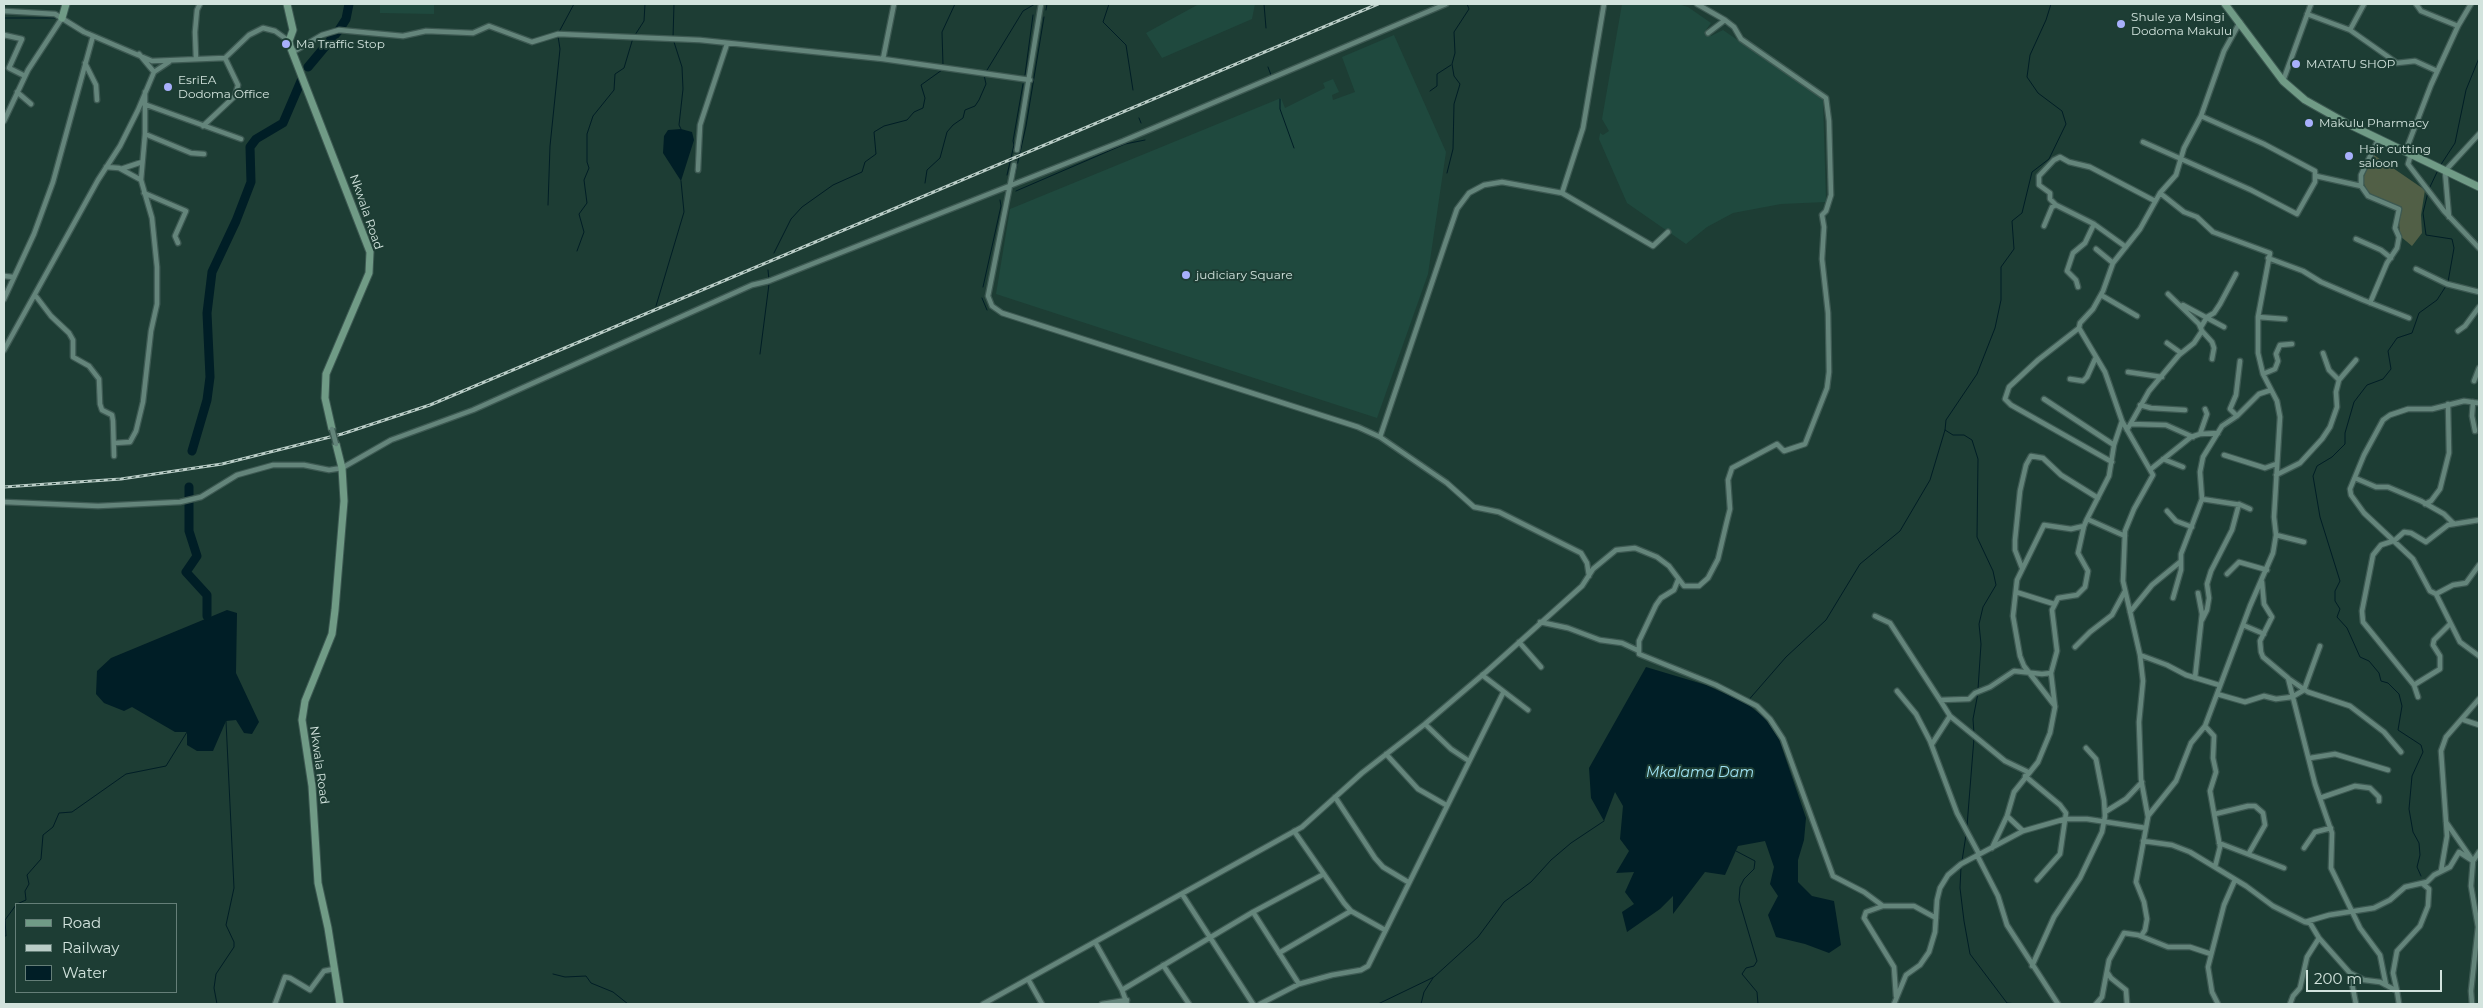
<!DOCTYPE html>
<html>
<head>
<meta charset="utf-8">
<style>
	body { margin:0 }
	#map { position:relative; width:2483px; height:1008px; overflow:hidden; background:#1d3d34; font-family:Montserrat,sans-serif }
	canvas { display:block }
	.frame { position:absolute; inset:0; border:5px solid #d2e3dd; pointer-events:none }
	.legend { position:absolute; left:15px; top:903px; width:162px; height:90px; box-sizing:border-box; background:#1d3d34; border:1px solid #657f78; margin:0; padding:6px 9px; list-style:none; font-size:15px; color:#d2e3dd }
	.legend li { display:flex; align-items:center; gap:10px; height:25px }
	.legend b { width:25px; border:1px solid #657f78 }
	.scale { position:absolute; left:2306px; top:970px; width:136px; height:22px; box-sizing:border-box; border:2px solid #d2e3dd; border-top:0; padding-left:6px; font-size:15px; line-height:18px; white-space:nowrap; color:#d2e3dd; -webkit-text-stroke:4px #1d3d34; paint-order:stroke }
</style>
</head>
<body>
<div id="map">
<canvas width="2483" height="1008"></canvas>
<div class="frame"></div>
<ul class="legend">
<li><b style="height:6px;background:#709b86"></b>Road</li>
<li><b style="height:6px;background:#bacdc7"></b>Railway</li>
<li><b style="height:14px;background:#001e26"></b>Water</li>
</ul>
<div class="scale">200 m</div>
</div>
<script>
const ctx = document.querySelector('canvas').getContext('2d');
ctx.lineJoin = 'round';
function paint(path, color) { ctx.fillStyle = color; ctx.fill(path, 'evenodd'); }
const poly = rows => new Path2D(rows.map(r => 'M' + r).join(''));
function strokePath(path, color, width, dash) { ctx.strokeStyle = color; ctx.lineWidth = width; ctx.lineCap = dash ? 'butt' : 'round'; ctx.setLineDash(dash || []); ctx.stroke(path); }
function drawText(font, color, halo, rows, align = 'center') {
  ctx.font = font + ' Montserrat,sans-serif'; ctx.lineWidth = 4; ctx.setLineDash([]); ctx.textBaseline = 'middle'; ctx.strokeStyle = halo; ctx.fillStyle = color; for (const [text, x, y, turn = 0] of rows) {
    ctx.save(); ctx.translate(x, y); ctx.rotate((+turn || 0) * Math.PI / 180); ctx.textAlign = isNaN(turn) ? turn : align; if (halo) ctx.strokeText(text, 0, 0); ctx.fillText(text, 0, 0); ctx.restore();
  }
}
const built = poly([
	[380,4,434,4,434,14,380,13],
	[1199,4,1255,4,1252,19,1162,58,1146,33],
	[1622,4,1678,4,1688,7,1711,23,1706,30,1711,36,1723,30,1823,99,1826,202,1781,204,1733,213,1707,227,1686,244,1627,203,1599,139,1600,133,1603,135,1609,131,1602,119],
	[1394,35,1446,152,1428,274,1377,418,996,294,1010,209,1281,98,1285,108,1325,88,1323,83,1333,79,1339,92,1332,95,1333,100,1355,92,1342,57]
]);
const green = poly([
	[2374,155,2425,190,2421,215,2422,233,2412,246,2400,236,2399,222,2402,207,2378,199,2368,192,2362,180]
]);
const water = poly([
	[681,129,692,132,694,140,681,181,663,153,664,136,668,130],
	[227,610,237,613,236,673,259,722,252,734,244,733,236,720,226,721,213,751,197,751,187,745,187,732,175,732,132,707,124,711,104,703,96,694,97,671,111,658],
	[1646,667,1706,685,1746,703,1765,718,1779,739,1806,818,1804,840,1798,860,1798,882,1812,896,1834,901,1841,945,1829,953,1805,944,1776,937,1768,915,1778,896,1770,884,1774,867,1765,841,1738,846,1725,875,1705,872,1673,914,1673,896,1660,909,1627,932,1622,912,1634,904,1625,892,1634,872,1616,873,1629,851,1620,839,1623,806,1615,792,1604,821,1591,798,1589,768]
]);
const stream = poly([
	[1109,4,1103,22,1126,45,1133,90],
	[1264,4,1266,28],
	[1046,10,1047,4],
	[4,18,57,18],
	[559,32,574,4],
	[635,35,644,21,645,4],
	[673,38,674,4],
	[674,42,682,67,683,89,679,125,681,129],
	[943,65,942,32,955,4],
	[1268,67,1271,75],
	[1025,75,1033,15],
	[1430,91,1437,86,1437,74,1451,65],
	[1280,99,1280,109,1294,148],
	[1139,118,1141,123],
	[2440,166,2455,143,2466,90,2479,58],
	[1447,173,1453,149,1454,104,1460,84,1454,76,1452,64,1455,53,1454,32,1469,9,1467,4],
	[1007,175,1014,145,1013,141,1023,84],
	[1015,175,1026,126,1044,17],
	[925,183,927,170,940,158,947,132,953,125,963,118,965,110,975,106,979,100,986,84,984,75,1023,11,1035,4],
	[2429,189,2438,170],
	[1016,191,1125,144,1145,140],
	[2428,192,2423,213,2426,235,2452,239,2454,248,2448,282],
	[548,205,550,146,560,49,558,36],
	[577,251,584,232,579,214,587,203,584,180,589,168,587,162,587,134,593,116,614,90,615,74,624,68,633,38],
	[774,253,791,219,802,207,833,185,862,172,865,162,876,154,874,132,884,126,907,120,914,112,923,108,925,98,921,85,942,70],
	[768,270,769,280],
	[983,287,1001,206,1000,200],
	[982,298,987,310],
	[656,306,684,212,681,181],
	[760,354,769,284],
	[1978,689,1981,644,1979,624,1983,607,1996,585,1993,571,1977,537,1978,459,1972,440,1964,435,1953,435,1945,430,1946,420,1977,374,1995,328,2001,300,2001,267,2014,249,2012,221,2022,213,2032,172,2049,159,2066,124,2062,111,2038,93,2027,77,2030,55,2046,20,2051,4],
	[1746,703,1786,657,1826,620,1860,564,1900,531,1930,480,1945,430],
	[1974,734,1973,719,1978,693],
	[1967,826,1974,738],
	[1736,851,1755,861,1754,869,1744,879,1740,887,1739,900,1757,961,1754,966,1746,968,1742,974,1757,992,1758,1004],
	[1962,861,1966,835],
	[1961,867,1960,888,1964,921,1970,954,2007,1003,2017,1004],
	[2421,876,2417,867,2420,855,2419,843,2413,832,2409,809,2412,776,2423,752,2421,745,2398,730,2402,706,2399,694,2388,683,2381,681,2379,673,2369,661,2360,657,2347,628,2337,617,2340,609,2335,601,2335,591,2340,581,2320,517,2313,476,2317,466,2332,457,2345,444,2345,433,2354,402,2367,385,2383,379,2391,369,2388,351,2397,338,2412,333,2419,313,2437,300,2446,286],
	[17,904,26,900,25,891,29,884,27,875,41,859,43,835,53,827,59,813,72,812,126,774,166,766,187,732],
	[4,936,6,936,5,920,16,905],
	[553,974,565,977,586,976,591,983,613,992,628,1004],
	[217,1004,214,988,216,974,234,947,234,942,226,925,234,888,226,721],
	[1378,1004,1434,977,1478,937,1504,902,1531,882,1551,860,1571,843,1604,821],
	[1421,1004,1424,992,1433,978]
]);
const river = poly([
	[308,67,339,30,346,19,349,4],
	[192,451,207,400,210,377,207,313,212,272,236,221,251,182,250,147,256,139,283,123,301,81],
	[189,487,189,531,197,556,186,572,207,595,207,616]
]);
const streetTunnel = poly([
	[1014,165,1017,150]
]);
const street = poly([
	[1604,4,1583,128,1562,193,1653,246,1668,232],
	[1697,4,1725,20,1708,33],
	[2416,4,2421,11,2458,26],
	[4,11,55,14,84,32,152,61,225,58,249,35,263,28,275,31,289,41],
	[2307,14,2350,30,2397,63,2415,61,2437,71],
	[2350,30,2364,4],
	[4,35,22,39,9,68,25,76],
	[293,52,322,35,339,30,403,36,426,31,473,33,489,26,532,42,558,34,700,40,883,59,1030,80],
	[196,59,195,32,197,10,200,4],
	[883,59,894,4],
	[85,63,96,85,97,100],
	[154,72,169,62],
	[2283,81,2311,4],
	[17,92,31,104],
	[144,104,241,139],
	[4,121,28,70,62,18],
	[203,126,235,96,238,85,225,58],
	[145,134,191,153,204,154],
	[2143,142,2251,190,2297,214,2315,182,2315,171,2264,144,2201,116],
	[1017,150,1041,4],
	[2406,150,2431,85,2458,26,2471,4],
	[2411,154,2408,164,2411,168,2444,211,2479,248],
	[1014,165,988,296,992,306,1002,313,1358,427,1380,437,1447,483,1474,507,1499,512,1581,553,1587,563,1589,576],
	[106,167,119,168,141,180],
	[121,169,142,162],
	[698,170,700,125,727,44],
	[2316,176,2361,186],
	[144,193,186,211,175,236,178,243],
	[2056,205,2050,199,2050,193,2039,185,2039,176,2054,160,2060,157,2069,162,2090,167,2155,201],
	[2449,217,2445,171,2479,134],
	[2044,226,2052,207,2056,205,2094,224,2126,247],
	[2356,239,2381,250,2391,258],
	[2096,249,2113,263],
	[2268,258,2303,271,2321,282,2363,300,2409,318],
	[2416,269,2447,284,2479,292],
	[4,276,13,277],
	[2078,287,2076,280,2067,271,2073,253,2085,243,2094,224],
	[35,295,51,316,69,333,73,340,73,357,89,366,99,379,100,404,102,410,112,415,113,421,114,456],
	[2101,295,2137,316],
	[4,299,34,234,53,182,93,36],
	[2370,303,2387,263,2397,248,2399,237,2395,228,2399,209,2368,196,2361,186,2361,175,2379,138],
	[2183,305,2224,327],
	[2258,317,2285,319],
	[2201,327,2207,317,2214,313,2220,304,2236,274],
	[2079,328,2038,360,2009,387,2005,399,2011,405,2112,462],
	[2202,331,2212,342,2214,348,2212,359],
	[2458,331,2465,326,2479,307],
	[2167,343,2181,353],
	[4,350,98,180,120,146,138,110,154,72,139,54],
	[2323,353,2329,370,2339,380],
	[2128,372,2162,377],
	[2263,374,2275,369,2278,361,2276,354,2280,345,2292,344],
	[2070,379,2083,381,2087,377,2096,357],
	[2474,381,2479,368],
	[2044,399,2114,445],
	[2473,402,2472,416,2475,431],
	[2479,403,2464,401,2432,409,2408,409,2390,415,2383,420,2364,455,2350,489,2351,495,2364,513,2413,559,2430,591,2436,594,2460,642,2479,656],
	[2140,405,2151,408,2185,410],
	[2237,416,2230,409,2236,395,2240,361],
	[2122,421,2114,445,2109,476,2087,519,2125,536],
	[2131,424,2166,425,2193,437],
	[2127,430,2149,391,2179,355,2194,343,2202,331,2199,324,2168,294],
	[2200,434,2207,414,2205,409],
	[1380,437,1445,244,1457,209,1469,193,1484,185,1502,182,1562,193],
	[115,443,130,442,136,431,143,402,151,331,157,304,157,267,152,218,141,180,145,134,145,92],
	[2224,455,2265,468,2276,464],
	[2163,459,2183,467],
	[2151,469,2191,437,2200,434,2218,433],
	[2276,475,2300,463,2322,439,2330,427,2337,407,2336,392,2339,380,2356,360],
	[2355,478,2376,487,2388,487,2421,501,2444,514,2454,524],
	[2202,499,2241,505,2250,509],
	[4,502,98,506,180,502,201,497,237,475,273,465,304,465,329,470,342,468,391,440,473,410,752,285,769,281,1123,141,1446,4],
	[2425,504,2431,501,2440,489,2449,453,2448,404],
	[2167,511,2176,521,2192,527],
	[2276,535,2304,542],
	[2393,541,2381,545,2373,555,2362,611,2363,622,2414,685,2418,697],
	[2394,541,2404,532,2411,533,2426,542,2448,525,2479,520],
	[2022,568,2015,550,2015,540,2020,491,2026,465,2031,456,2043,458,2061,475,2098,498],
	[2227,574,2239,562,2267,570],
	[1678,580,1674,590,1661,598,1656,605,1639,641,1639,654,1716,685,1757,706,1770,719,1783,739,1833,876,1864,892,1883,906,1914,906,1936,918],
	[2262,582,2264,604,2272,617,2260,641,2261,652,2263,657,2288,678,2315,784,2332,833,2331,868,2360,928,2380,955,2386,985],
	[2016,592,2054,604],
	[2436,594,2453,585,2466,583,2479,565],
	[2173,598,2181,570,2181,554,2202,499,2200,472,2203,457,2222,426,2237,416,2259,394,2271,390],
	[2130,612,2152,585,2180,562],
	[1875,616,1890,623,1940,700],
	[2202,620,2207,610,2209,598,2207,584,2211,571,2232,530,2239,504],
	[1540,622,1568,628,1600,640,1622,643,1637,650],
	[2243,625,2264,634],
	[1519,642,1541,667],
	[2075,647,2090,632,2112,615,2125,591],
	[2140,655,2167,665,2186,675,2219,685],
	[1482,675,1528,710],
	[2195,678,2202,614,2198,593],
	[2289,679,2308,692,2350,706,2384,732,2401,752],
	[2414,685,2440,669,2440,656,2433,645,2434,640,2450,624],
	[1897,691,1916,714,1930,741,1957,813,1979,854],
	[2217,694,2245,702,2264,696,2276,699,2292,697,2304,690,2320,646],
	[2055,706,2024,666,2020,656,2013,616,2017,580,2044,525,2071,529,2084,526,2087,519],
	[1950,716,2005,761,2028,772],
	[2464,720,2479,725],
	[1425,724,1451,749,1469,761],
	[2205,726,2214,736,2213,758,2216,772,2210,791,2220,847,2215,867],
	[1932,744,1950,716,1940,700,1969,699,1975,693,1990,687,2014,671,2042,674,2051,673],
	[1386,754,1418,789,1446,805],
	[2310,758,2335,754,2388,770],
	[2025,776,2060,805,2066,813,2060,854,2037,880],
	[1335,797,1375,858,1383,867,1408,882],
	[2320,798,2355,786,2370,788,2379,797,2379,801],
	[2105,812,2126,799,2142,782],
	[2215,814,2248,806,2255,806,2263,813,2265,825,2249,853],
	[2007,816,2023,831],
	[2148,816,2176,781,2191,743,2205,726,2250,606,2273,553,2276,535,2274,517,2280,417,2277,401,2263,374,2258,353,2258,317,2270,253,2213,232,2197,217,2184,212,2160,193],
	[2446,822,2473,861,2471,886,2478,927,2471,991,2472,1004],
	[1294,831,1344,903,1351,911,1385,930],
	[2143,841,2172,845,2190,852,2246,886,2273,906,2305,922,2329,915,2374,908,2390,900,2405,887,2427,882,2434,875,2450,867,2459,852,2473,861,2479,852],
	[2219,843,2284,868],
	[1992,848,2007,816,2014,792,2038,762,2050,733,2055,707,2051,673,2057,651,2052,610,2058,598,2077,595,2085,587,2088,571,2078,553,2084,526],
	[2304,848,2315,832,2331,828],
	[1977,855,1998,896,2007,925,2058,1004],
	[2441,871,2447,836,2441,751,2446,737,2479,699],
	[1182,894,1253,1004],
	[1883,906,1866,912,1864,918,1894,967,1896,996],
	[1253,912,1299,984],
	[2305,922,2310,923,2319,938,2350,973,2364,980,2380,982,2397,991,2399,1004],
	[2141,936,2145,930,2147,919,2144,902,2136,882,2148,817,2141,779,2139,722,2143,681,2140,655,2123,581,2125,531,2134,509,2153,475,2122,421,2105,372,2079,328,2080,323,2093,309,2103,291,2113,263,2140,229,2160,193,2176,175,2184,148,2201,116,2224,51,2240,22],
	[1095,942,1122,990,1127,1004],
	[1279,953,1351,911],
	[1163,965,1189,1004],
	[2032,966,2054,917,2080,878,2102,832,2105,816,2104,800,2096,759,2086,748],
	[2107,972,2111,978,2126,990,2127,1004],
	[2350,974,2356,1004],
	[1028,979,1042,1004],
	[1122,990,1253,912,1324,874],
	[2397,991,2393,973,2397,951,2420,926,2428,906,2429,889,2423,884],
	[275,1004,285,977,290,978,310,990,324,971,334,969],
	[983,1004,1302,827,1362,773,1425,724,1486,672,1582,586,1593,569,1616,550,1635,548,1657,557,1669,566,1684,586,1699,586,1708,578,1718,559,1726,525,1730,509,1728,480,1732,468,1777,444,1784,451,1805,444,1827,388,1829,372,1828,313,1822,259,1824,227,1822,215,1826,211,1831,195,1829,121,1826,98,1741,39,1734,27,1725,20],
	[1102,1004,1127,1000],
	[1260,1004,1299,984,1332,975,1361,970,1368,966,1503,693],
	[1894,1004,1906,975,1920,965,1929,952,1935,932,1937,900,1940,888,1948,875,1961,864,2023,831,2065,819,2087,819,2146,828],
	[2096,1004,2102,997,2109,960,2124,933,2138,935,2168,947,2190,947,2211,954],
	[2218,1004,2212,992,2208,967,2224,905,2235,880],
	[2290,1004,2293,996,2300,988,2307,957,2319,938]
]);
const secondary = poly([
	[287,4,293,30,289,41,290,46,370,252,369,273,326,374,325,398,332,429],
	[2225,4,2283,81,2305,100,2346,123,2479,187],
	[62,18,66,4],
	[336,444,342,468,344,501,335,610,332,634,305,701,302,720,312,786,318,883,328,928,340,1004]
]);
const rail = poly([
	[4,487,121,479,222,464,342,434,430,405,1378,4]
]);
const streetBridge = poly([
	[332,429,336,444]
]);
const markers = [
	[2121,24,5,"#a8b0fc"],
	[286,44,5,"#a8b0fc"],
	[2296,64,5,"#a8b0fc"],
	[168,87,5,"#a8b0fc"],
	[2309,123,5,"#a8b0fc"],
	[2349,156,5,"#a8b0fc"],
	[1186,275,5,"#a8b0fc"]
];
const poiNames = [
	["Shule ya Msingi",2131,17],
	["Dodoma Makulu",2131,31],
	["Ma Traffic Stop",296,44],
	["MATATU SHOP",2306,64],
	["EsriEA",178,80],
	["Dodoma Office",178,94],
	["Makulu Pharmacy",2319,123],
	["Hair cutting",2359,149],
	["saloon",2359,163],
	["judiciary Square",1196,275]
];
const streetNames = [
	["Nkwala Road",366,212,71],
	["Nkwala Road",319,765,82]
];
const waterNames = [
	["Mkalama Dam",1700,773]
];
paint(built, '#1f493e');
paint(green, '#515f46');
paint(water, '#001e26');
strokePath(stream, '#001e26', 1);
strokePath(river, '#001e26', 9);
strokePath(streetTunnel, '#38564d', 4.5, [4.5, 2]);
strokePath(street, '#3d5952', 7);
strokePath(secondary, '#3d5952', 9);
strokePath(street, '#64857b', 4.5);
strokePath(secondary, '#709b86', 7);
strokePath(rail, '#bacdc7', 3);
strokePath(rail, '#1d3d34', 1, [4]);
strokePath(streetBridge, '#3d5952', 7, []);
strokePath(streetBridge, '#64857b', 4.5);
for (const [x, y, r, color] of markers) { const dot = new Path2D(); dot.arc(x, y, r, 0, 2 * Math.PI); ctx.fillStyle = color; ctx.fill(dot); strokePath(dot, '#1d3d34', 2); }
drawText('12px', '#d2e3dd', '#1d3d34', poiNames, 'left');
drawText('12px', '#d2e3dd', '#1d3d34', streetNames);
drawText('italic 14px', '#9ee2f3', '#1d3d34', waterNames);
</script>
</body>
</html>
